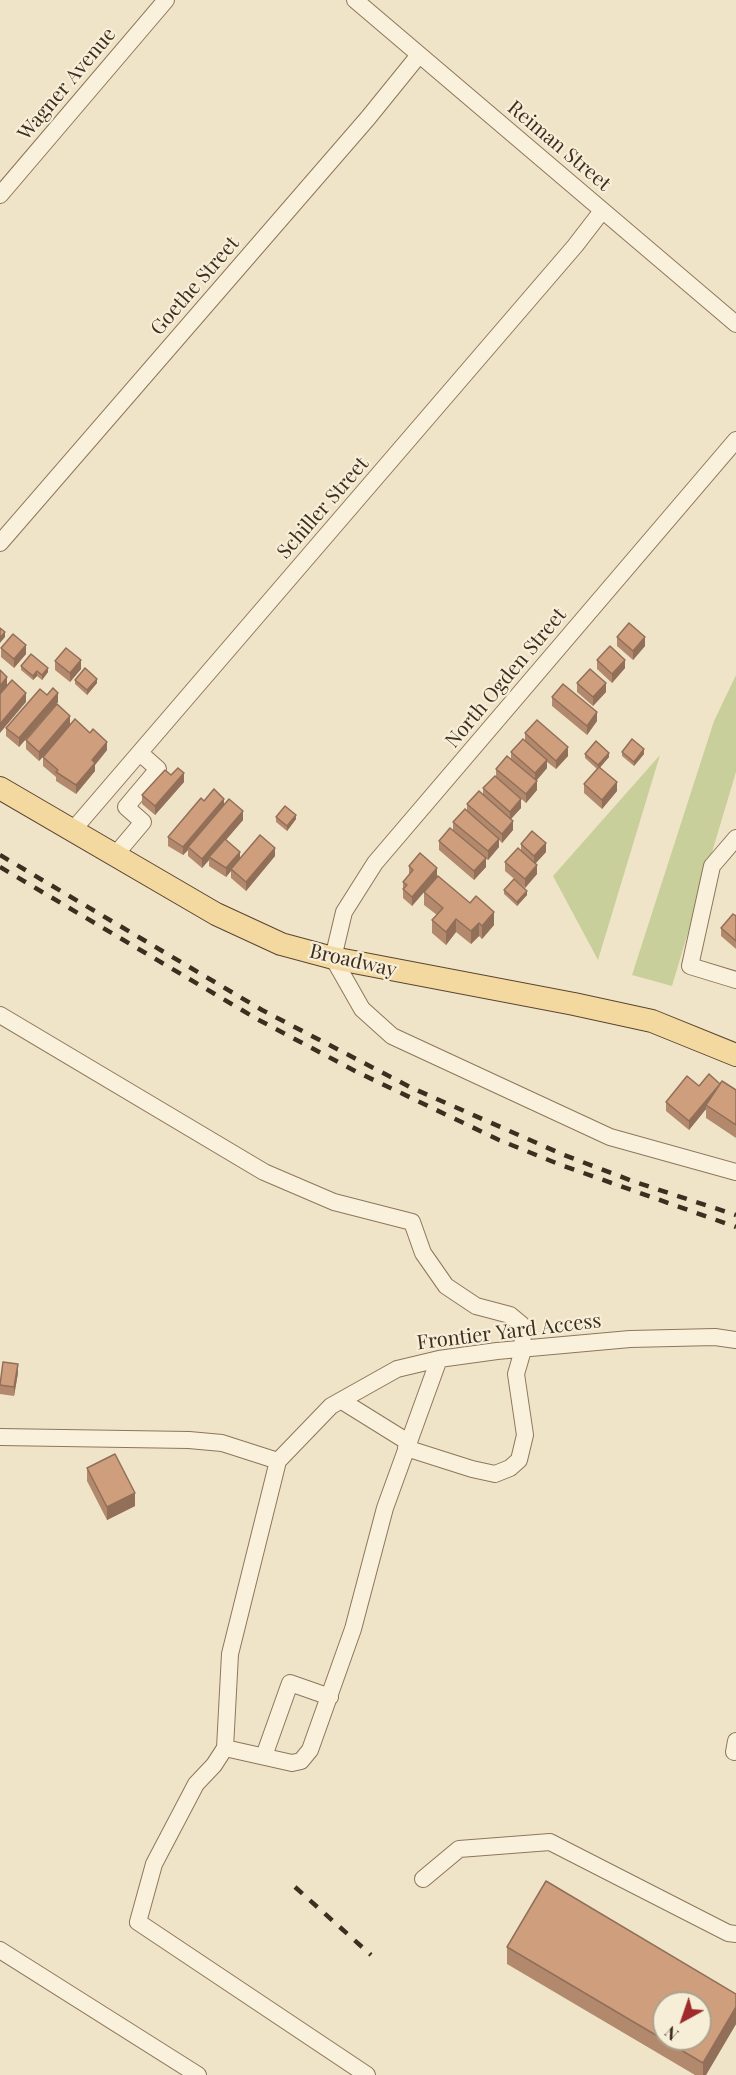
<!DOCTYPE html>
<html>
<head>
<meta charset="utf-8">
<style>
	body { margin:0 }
	#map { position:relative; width:736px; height:2075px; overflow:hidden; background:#f0e4c8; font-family:"Playfair Display",serif }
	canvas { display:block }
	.north { position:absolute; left:652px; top:1991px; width:60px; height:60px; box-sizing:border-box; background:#f7eed8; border:2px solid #ada18e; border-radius:50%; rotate:220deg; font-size:16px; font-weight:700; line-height:24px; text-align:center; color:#3d2e20 }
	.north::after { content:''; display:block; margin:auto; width:21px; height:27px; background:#9e2a2b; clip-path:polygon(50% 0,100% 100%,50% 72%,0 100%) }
</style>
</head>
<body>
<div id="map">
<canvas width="736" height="2075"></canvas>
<div class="north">N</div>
</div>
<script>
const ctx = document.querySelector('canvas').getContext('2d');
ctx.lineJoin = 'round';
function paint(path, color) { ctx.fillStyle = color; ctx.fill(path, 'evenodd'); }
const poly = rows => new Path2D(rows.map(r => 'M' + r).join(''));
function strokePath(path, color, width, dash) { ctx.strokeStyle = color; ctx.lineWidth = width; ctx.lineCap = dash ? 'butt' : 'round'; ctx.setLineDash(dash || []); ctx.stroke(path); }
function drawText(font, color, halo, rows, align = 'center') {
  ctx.font = font + ' "Playfair Display",serif'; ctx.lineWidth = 4.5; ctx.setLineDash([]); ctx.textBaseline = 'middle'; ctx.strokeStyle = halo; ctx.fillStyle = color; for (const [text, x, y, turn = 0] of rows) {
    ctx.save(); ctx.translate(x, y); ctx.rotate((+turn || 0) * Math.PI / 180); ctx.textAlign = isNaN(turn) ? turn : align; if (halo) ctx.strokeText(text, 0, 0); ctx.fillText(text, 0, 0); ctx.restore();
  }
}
const green = poly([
	[736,675,736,772,672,986,632,975,714,721],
	[660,755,598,960,553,876]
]);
const minor = poly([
	[355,0,736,324],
	[0,195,166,0],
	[736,440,375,863,344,912,333,958,362,1009,392,1036,610,1137,736,1172],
	[0,543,368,118,419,55],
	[73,830,575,246,602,211],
	[736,838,712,866,690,966,736,980],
	[116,854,143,822,126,807,158,769,140,753],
	[0,1015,264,1172,334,1202,412,1222,423,1253,446,1286,476,1306,510,1315,522,1325,523,1350,516,1374,525,1435,519,1460,510,1468,495,1474,472,1469,406,1448],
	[342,1401,408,1442],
	[0,1437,189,1440,222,1443,278,1461,331,1406,397,1369,439,1359,497,1351,630,1339,715,1337,736,1340],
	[278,1461,230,1654,225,1748,214,1765,196,1784,154,1864,138,1922,367,2075],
	[225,1748,292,1763,301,1761,310,1750,353,1629,385,1508,439,1359],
	[734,1752,736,1741],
	[264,1756,290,1683,330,1697],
	[423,1879,459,1849,550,1842,728,1933,736,1934],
	[0,1950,198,2075]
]);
const major = poly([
	[0,788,216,914,281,944,333,958,574,1004,652,1021,736,1055]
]);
const rail = poly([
	[0,855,262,1010,412,1088,564,1155,635,1182,736,1215],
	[0,867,257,1019,357,1072,499,1140,561,1165,736,1227],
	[295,1887,371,1955]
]);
const wall = poly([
	[617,637,645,646,633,660,617,646],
	[1,648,26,654,14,668,1,657],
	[597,660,625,668,612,683,597,669],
	[55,661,81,669,70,682,55,670],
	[21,666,48,672,42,680,37,676,33,680,21,670],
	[75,680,97,683,87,695,75,684],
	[577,683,606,692,593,706,577,692],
	[47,695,58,702,19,747,6,736,6,728],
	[552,697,597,721,587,735,552,706],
	[70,724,107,750,95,765,95,771,76,794,56,781,56,777,43,766,43,757,39,761,26,749,26,740],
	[525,733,568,756,556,769,547,762,547,768,537,780,537,790,526,803,509,788,521,808,511,819,513,830,502,843,499,840,499,847,488,860,486,859,486,867,474,880,439,850,439,841,453,830,453,822,467,812,467,804,483,795,483,788,496,777,496,769,511,759,511,752,525,741],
	[622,752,644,754,634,766,622,756],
	[585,754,609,757,600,767,617,791,602,809,584,793,584,784,597,769,585,758],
	[171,775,184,782,155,815,142,804,142,795],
	[204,801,224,804,243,820,226,840,240,859,275,856,246,891,231,878,231,871,226,877,209,866,209,860,202,868,188,856,188,850,183,855,168,846,168,837],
	[276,817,296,819,287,831,276,822],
	[521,844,546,852,536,863,537,874,525,888,505,871,505,862,521,850],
	[409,866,437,876,494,925,482,939,479,936,471,944,456,932,446,945,432,933,432,920,437,915,424,905,424,892,412,906,403,898,403,882,409,875],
	[504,890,527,895,517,906,504,894],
	[736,916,736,949,721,936,721,928],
	[720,1084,736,1090,736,1138,706,1118,706,1109,689,1130,666,1111,666,1102,699,1086],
	[18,1373,14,1396,0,1394,0,1382],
	[87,1468,135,1506,107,1520,87,1481],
	[507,1947,736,1994,736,2024,706,2075,695,2075,507,1964]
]);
const shadedWall = poly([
	[5,632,5,637,0,643,0,638],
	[645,637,645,646,633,660,633,651],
	[26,645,26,654,14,668,14,659],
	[81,660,81,669,70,682,70,673],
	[625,660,625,668,612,683,612,674],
	[48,668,48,672,42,680,42,675],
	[37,671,37,676,33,680,33,676],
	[7,677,7,686,0,694,0,686],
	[97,679,97,683,87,695,87,690],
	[606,683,606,692,593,706,593,697],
	[26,693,26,702,0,733,0,724],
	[58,693,58,702,19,747,19,738],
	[597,712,597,721,587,735,587,726],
	[70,716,70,725,39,761,39,752],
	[107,742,107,750,95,765,95,771,76,794,76,785,92,760],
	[568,747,568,756,556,769,556,761],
	[644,749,644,754,634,766,634,762],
	[609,753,609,757,598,770,598,765],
	[547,760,547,768,535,782,535,773],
	[184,773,184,782,155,815,155,806],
	[537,781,537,790,526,803,526,794],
	[617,782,617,791,602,809,602,800],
	[224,799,224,807,188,847,188,850,183,855,183,847],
	[521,799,521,808,510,820,510,812],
	[243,811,243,820,210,858,209,857,209,860,202,868,202,859],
	[296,815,296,819,287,831,287,826],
	[513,821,513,830,502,843,502,834],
	[499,839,499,847,488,860,488,851],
	[546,843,546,852,534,865,534,856],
	[275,848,275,856,246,891,246,882],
	[240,852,240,860,226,877,226,868],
	[486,858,486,867,474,880,474,871],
	[537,865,537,874,525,888,525,879],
	[437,868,437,877,412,906,412,897],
	[527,891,527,895,517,906,517,902],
	[494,912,494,925,482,939,482,926],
	[456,919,456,932,446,945,446,932],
	[479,923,479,936,471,944,471,931],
	[720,1084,706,1105,706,1109,689,1130,689,1121],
	[18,1364,18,1373,14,1396,14,1387],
	[135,1493,135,1506,107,1520,107,1507],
	[736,2007,736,2024,706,2075,703,2075,703,2063]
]);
const building = poly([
	[629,623,645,637,633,651,617,637,629,623],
	[0,628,5,632,0,638,0,628],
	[13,634,26,645,14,659,1,648,13,634],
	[610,646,625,660,612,674,597,660,610,646],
	[66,648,81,660,70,673,55,661,66,648],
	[31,654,48,668,42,675,37,671,33,676,21,666,31,654],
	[85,668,97,679,87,690,75,680,85,668],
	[590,669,606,683,593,697,577,683,590,669],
	[0,670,7,677,0,686,0,670],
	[12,680,26,693,0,724,0,694,12,680],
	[563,684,597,712,587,726,552,697,563,684],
	[53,688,58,693,19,738,6,728,40,689,47,695,53,688],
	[57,704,70,716,39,752,26,740,57,704],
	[75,719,90,733,93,729,107,742,92,760,95,763,76,785,56,772,58,770,43,757,75,719],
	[537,720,568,747,556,761,525,733,537,720],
	[523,739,547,760,535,773,511,752,523,739],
	[632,739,644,749,634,762,622,752,632,739],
	[596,741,609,753,598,765,585,754,596,741],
	[507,756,537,781,526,794,496,769,507,756],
	[599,767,617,782,602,800,584,784,599,767],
	[178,768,184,773,155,806,142,795,165,770,171,775,178,768],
	[495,776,521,799,510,812,483,788,495,776],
	[214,789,224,799,183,847,168,837,201,798,204,801,214,789],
	[479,791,513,821,502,834,467,804,479,791],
	[229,799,243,811,202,859,188,847,229,799],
	[285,806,296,815,287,826,276,817,285,806],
	[465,809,499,839,488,851,453,822,465,809],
	[450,828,486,858,474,871,439,841,450,828],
	[532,831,546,843,534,856,521,844,532,831],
	[260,835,275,848,246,882,231,869,260,835],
	[225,839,240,852,226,868,209,857,225,839],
	[518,848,537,865,525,879,505,862,518,848],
	[420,853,437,868,412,897,403,889,407,885,403,882,413,870,409,866,420,853],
	[438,876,470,903,476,896,494,912,482,926,479,923,471,931,456,919,446,932,432,920,443,908,424,892,438,876],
	[514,879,527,891,517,902,504,890,514,879],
	[733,914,736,916,736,941,721,928,733,914],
	[709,1074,720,1084,689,1121,666,1102,687,1076,699,1086,709,1074],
	[722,1081,736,1090,736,1125,706,1105,722,1081],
	[3,1362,18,1364,14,1387,0,1385,3,1362],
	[115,1454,135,1493,107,1507,87,1468,115,1454],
	[546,1881,736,1994,736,2007,703,2063,507,1947,546,1881],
	[664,2003,700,2003,700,2039,664,2039,664,2003]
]);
const streetNames = [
	["Wagner Avenue",67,84,-50],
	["Reiman Street",559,146,40],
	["Goethe Street",195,286,-49],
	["Schiller Street",323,508,-49],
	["North Ogden Street",506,678,-50],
	["Broadway",353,961,13],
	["Frontier Yard Access",509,1332,-7]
];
paint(green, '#c9cf9b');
strokePath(minor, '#8d765c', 18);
strokePath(major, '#5b4430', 24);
strokePath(minor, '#faf1dc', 16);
strokePath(major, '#f3d9a0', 22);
strokePath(rail, '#3d2e20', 4.5, [10, 10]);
paint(wall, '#b2896c');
paint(shadedWall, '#916f58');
paint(building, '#cf9f7d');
strokePath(building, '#916f58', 1.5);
drawText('20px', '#3d2e20', '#f7eed8', streetNames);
</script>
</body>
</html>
